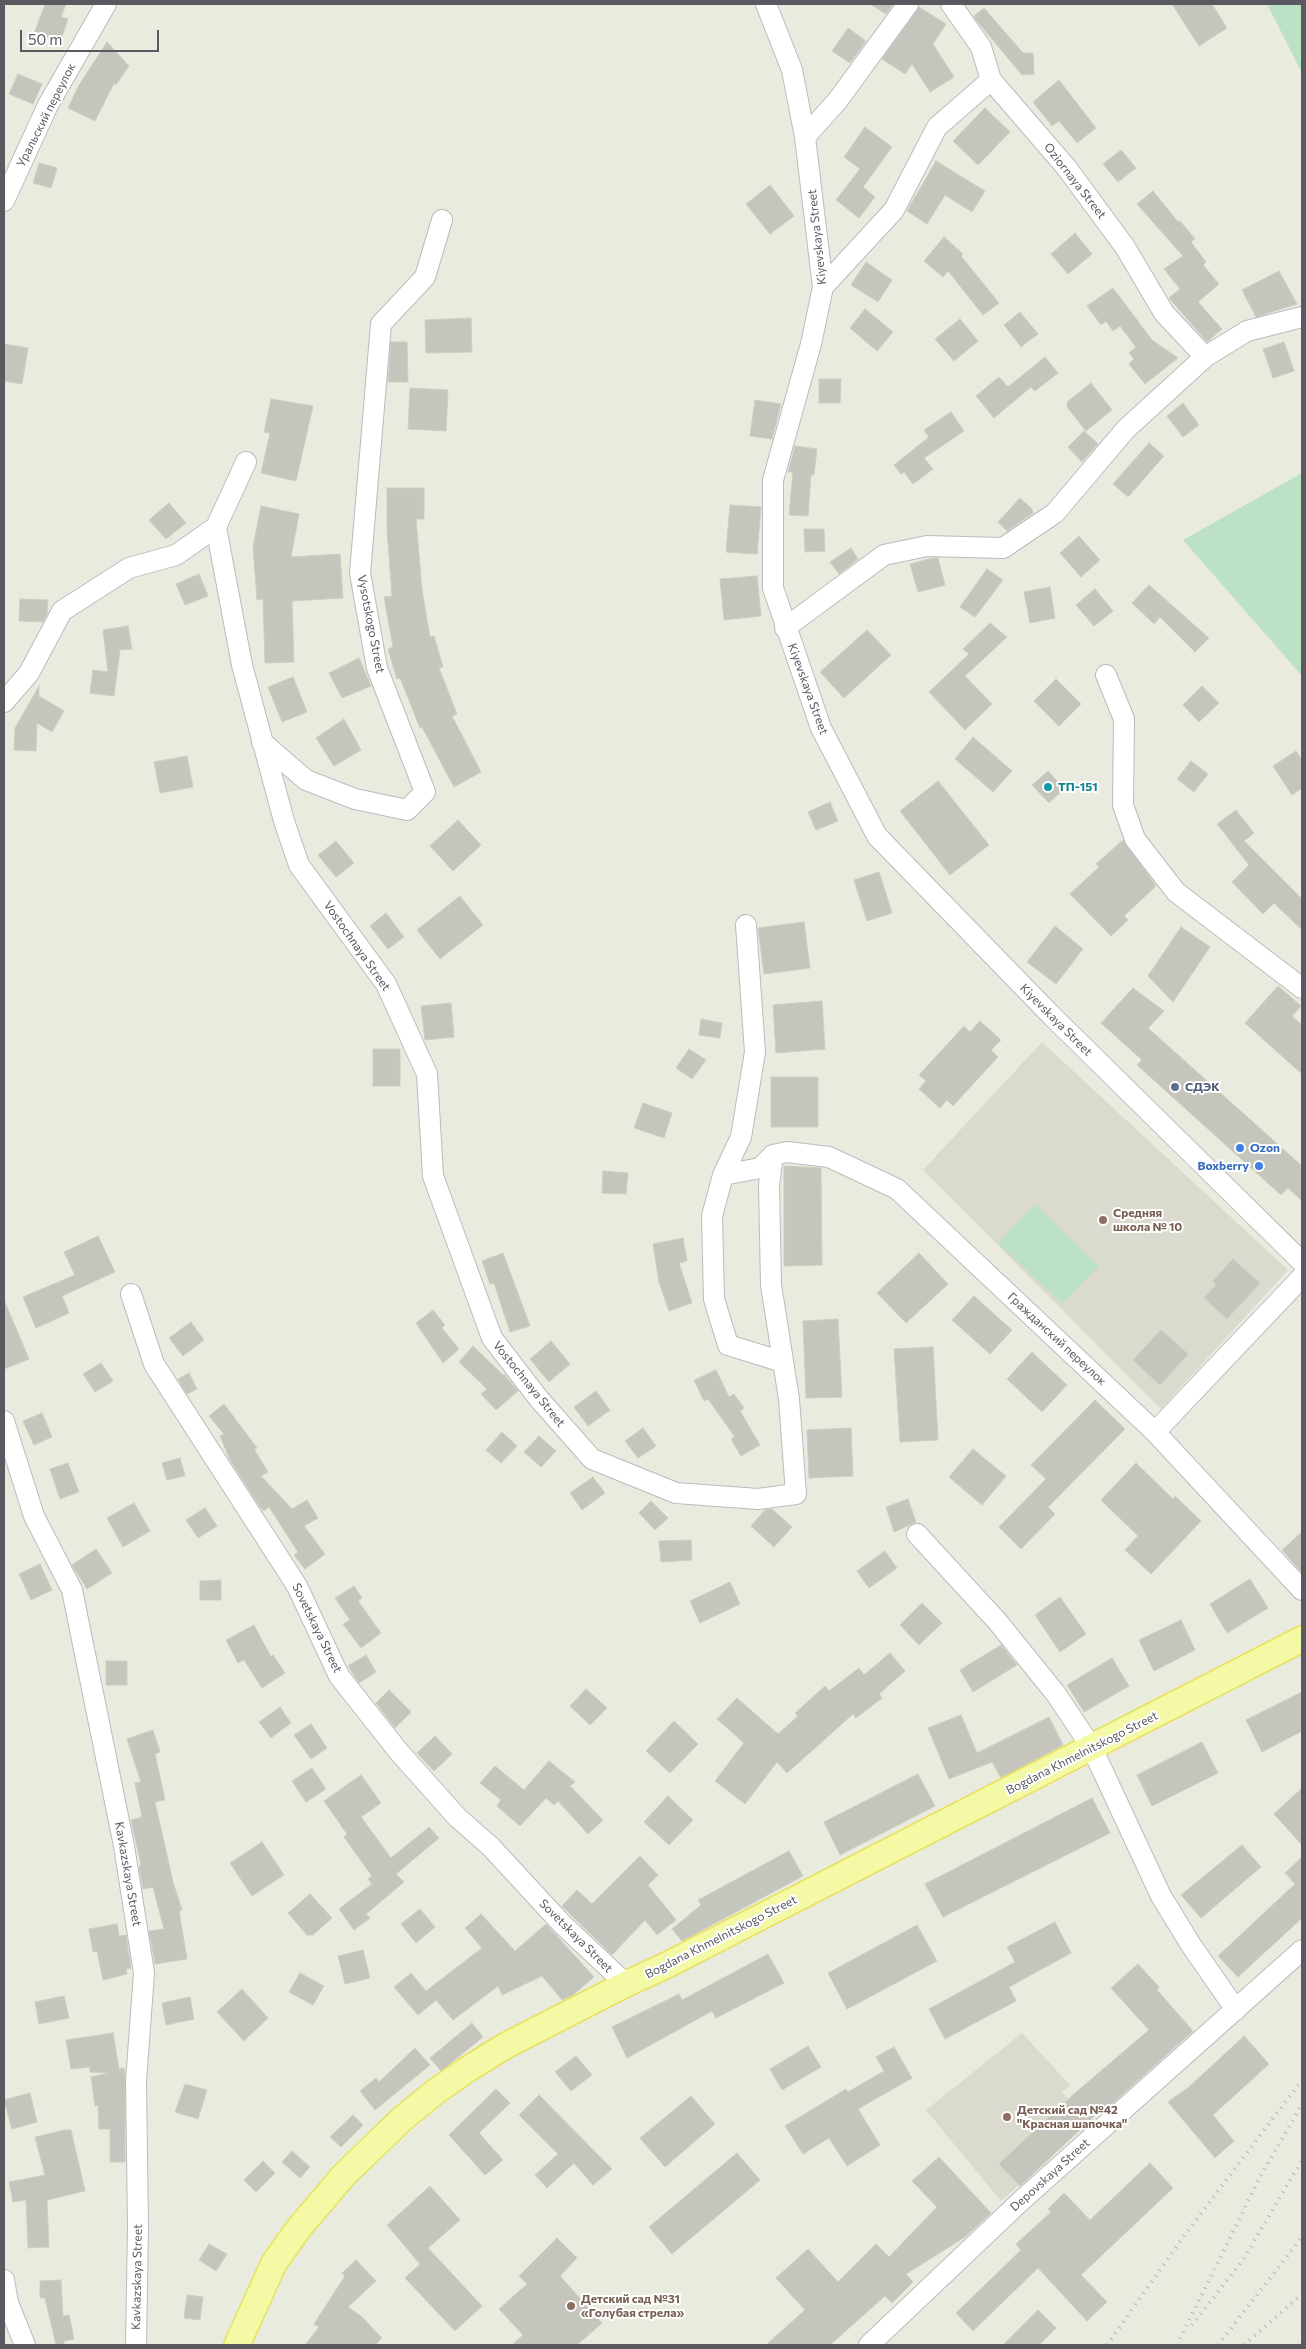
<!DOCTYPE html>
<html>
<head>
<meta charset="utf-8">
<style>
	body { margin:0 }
	#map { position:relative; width:1306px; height:2349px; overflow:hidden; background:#eaebdf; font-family:Commissioner,sans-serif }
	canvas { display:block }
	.frame { position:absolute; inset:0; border:5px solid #585a60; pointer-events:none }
	.scale { position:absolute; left:20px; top:30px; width:139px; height:22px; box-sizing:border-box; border:2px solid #585a60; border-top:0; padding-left:6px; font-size:15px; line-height:18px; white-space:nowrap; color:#585a60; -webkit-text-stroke:4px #fff; paint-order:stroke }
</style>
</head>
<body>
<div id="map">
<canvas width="1306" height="2349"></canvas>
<div class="frame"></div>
<div class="scale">50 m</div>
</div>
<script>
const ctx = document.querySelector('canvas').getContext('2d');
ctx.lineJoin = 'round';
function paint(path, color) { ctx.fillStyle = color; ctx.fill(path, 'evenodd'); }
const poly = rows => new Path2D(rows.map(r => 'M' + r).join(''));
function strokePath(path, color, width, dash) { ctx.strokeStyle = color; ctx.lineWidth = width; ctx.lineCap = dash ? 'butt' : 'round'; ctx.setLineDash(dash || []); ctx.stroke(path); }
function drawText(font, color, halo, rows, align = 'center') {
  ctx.font = font + ' Commissioner,sans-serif'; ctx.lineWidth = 4; ctx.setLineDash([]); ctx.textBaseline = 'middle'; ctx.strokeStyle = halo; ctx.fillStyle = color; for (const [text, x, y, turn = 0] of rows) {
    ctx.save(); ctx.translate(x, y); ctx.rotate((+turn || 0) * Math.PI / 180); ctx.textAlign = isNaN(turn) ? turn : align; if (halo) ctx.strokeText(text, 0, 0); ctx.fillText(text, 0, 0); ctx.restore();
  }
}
const education = poly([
	[1042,1042,1288,1270,1161,1409,923,1170],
	[1022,2033,1070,2085,1062,2092,1089,2123,1001,2201,926,2110]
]);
const green = poly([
	[1267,4,1302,4,1302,73],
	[1302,473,1302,676,1183,540],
	[1035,1204,1099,1266,1062,1304,998,1243]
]);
const building = poly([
	[45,4,66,4,61,17,68,19,60,43,34,34,45,4],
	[870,4,893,4,886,14,870,4],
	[1172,4,1212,4,1227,28,1199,46,1172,4],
	[919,7,946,24,933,44,954,77,930,92,912,64,905,74,882,59,919,7],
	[984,8,1023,53,1033,53,1034,74,1022,75,977,21,974,16,984,8],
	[848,28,866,41,850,63,832,51,848,28],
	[107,42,129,66,116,85,114,83,95,121,68,108,79,85,107,42],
	[18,74,42,84,33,104,9,94,18,74],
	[1059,80,1096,128,1077,143,1059,121,1052,126,1033,102,1059,80],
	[985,108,1010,132,978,165,953,141,985,108],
	[865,127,892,147,863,187,875,197,859,218,836,200,860,169,844,157,865,127],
	[1121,150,1136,168,1118,182,1103,164,1121,150],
	[936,161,985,191,972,212,945,195,927,224,907,211,936,161],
	[39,163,57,168,51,188,33,183,39,163],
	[770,185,794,216,770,234,746,204,770,185],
	[1153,191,1178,222,1180,221,1195,239,1191,242,1206,262,1203,265,1219,284,1198,302,1222,329,1207,342,1169,298,1180,289,1164,269,1183,256,1137,204,1153,191],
	[1075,233,1092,254,1068,274,1051,254,1075,233],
	[944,237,963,254,961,256,999,303,983,315,948,271,943,277,924,261,944,237],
	[866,262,892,280,878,302,851,285,866,262],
	[1279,271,1297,304,1256,317,1242,290,1279,271],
	[1113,288,1152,340,1178,358,1145,384,1129,364,1134,359,1129,353,1136,347,1120,326,1113,331,1106,321,1101,325,1087,306,1113,288],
	[865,309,893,332,877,351,850,328,865,309],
	[1020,312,1038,334,1021,347,1004,325,1020,312],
	[471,318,472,352,426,353,425,320,471,318],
	[960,319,978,341,954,361,935,339,960,319],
	[391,342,407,342,408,382,388,382,391,342],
	[1284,342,1294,371,1273,378,1263,349,1284,342],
	[4,344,28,348,22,384,4,381,4,344],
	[1045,357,1058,373,1035,391,1031,387,994,418,976,396,999,377,1008,387,1045,357],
	[819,379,841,379,840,403,819,403,819,379],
	[1091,383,1112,410,1086,431,1067,407,1067,402,1091,383],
	[410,388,448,390,446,431,408,429,410,388],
	[271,399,313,406,296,481,261,473,270,433,264,432,271,399],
	[755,400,781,404,772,439,750,436,755,400],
	[1183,403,1199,425,1183,437,1167,416,1183,403],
	[951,412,964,431,924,458,933,469,913,484,904,472,901,474,894,465,929,437,924,430,951,412],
	[1084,431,1098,444,1082,462,1068,447,1084,431],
	[1149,443,1164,456,1128,497,1113,484,1149,443],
	[795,446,817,449,814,475,811,475,808,516,789,515,793,472,788,472,795,446],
	[387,488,424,488,424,519,416,519,422,590,430,637,434,636,443,667,439,668,457,714,452,716,481,772,454,787,422,727,420,728,400,678,397,679,388,649,393,647,384,597,392,596,387,530,387,488],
	[1020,498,1032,509,1033,513,1007,531,998,522,1020,498],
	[169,503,186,523,166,539,149,520,169,503],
	[730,505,761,507,757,554,726,552,730,505],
	[261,506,299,514,291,557,340,554,343,598,292,601,294,662,265,663,263,599,257,600,253,547,261,506],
	[804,529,824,529,825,551,805,552,804,529],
	[1079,536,1100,560,1081,577,1060,553,1079,536],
	[851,548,858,559,839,574,830,562,851,548],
	[933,558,938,558,945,585,918,592,910,564,933,558],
	[987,569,1003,580,975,617,960,607,987,569],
	[199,574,208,596,185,605,176,584,199,574],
	[757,576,761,616,724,620,720,579,757,576],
	[1149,585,1209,638,1195,652,1160,617,1154,624,1132,603,1149,585],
	[1050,587,1055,618,1030,623,1024,592,1050,587],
	[1095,589,1113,611,1094,626,1076,605,1095,589],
	[20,599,48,600,47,614,43,622,19,621,20,599],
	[990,623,1007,637,965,676,992,704,965,730,929,692,969,654,963,649,990,623],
	[128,626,132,649,120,650,114,696,90,693,93,670,108,672,103,630,128,626],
	[867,630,891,655,844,698,820,672,867,630],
	[359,658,371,686,342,698,329,673,359,658],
	[293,677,307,712,282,722,268,687,293,677],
	[1056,679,1081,704,1059,726,1034,701,1056,679],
	[39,686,39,696,64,711,52,732,37,723,36,751,14,750,15,728,39,686],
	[1202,686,1219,703,1199,722,1183,705,1202,686],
	[344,719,361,750,334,766,316,738,344,719],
	[973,737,1012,771,993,792,955,759,973,737],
	[1296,751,1302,760,1302,788,1292,795,1273,766,1296,751],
	[187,756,193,787,160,793,154,762,187,756],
	[1191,761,1208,774,1194,792,1177,779,1191,761],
	[1048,771,1064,789,1049,803,1032,785,1048,771],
	[938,781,989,845,950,875,900,811,938,781],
	[830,802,838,821,816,830,808,812,830,802],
	[1236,810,1254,833,1244,841,1302,899,1302,930,1274,903,1263,914,1232,882,1249,865,1217,824,1236,810],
	[458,820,481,845,453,871,430,846,458,820],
	[1123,840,1156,886,1124,916,1128,920,1111,936,1070,894,1099,867,1096,864,1123,840],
	[336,841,354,863,336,877,318,855,336,841],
	[879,872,892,913,867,921,854,880,879,872],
	[460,896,483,925,440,959,417,930,460,896],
	[386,913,404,937,388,949,370,926,386,913],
	[804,922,810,968,764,974,758,928,804,922],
	[1055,926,1083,949,1056,984,1027,962,1055,926],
	[1181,927,1210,947,1173,1002,1148,976,1181,927],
	[1278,986,1301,1006,1292,1016,1302,1025,1302,1074,1245,1023,1278,986],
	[1133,988,1164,1011,1148,1028,1302,1166,1302,1201,1288,1188,1281,1195,1137,1065,1142,1060,1101,1023,1133,988],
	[822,1001,825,1049,776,1053,773,1005,822,1001],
	[451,1003,454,1037,425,1040,421,1006,451,1003],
	[701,1019,722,1023,720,1038,699,1035,701,1019],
	[980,1021,1001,1040,991,1050,998,1057,953,1106,947,1100,940,1108,919,1089,926,1081,919,1075,964,1026,970,1032,980,1021],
	[373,1049,400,1049,400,1086,373,1086,373,1049],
	[689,1049,706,1060,692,1079,676,1068,689,1049],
	[771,1077,818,1077,818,1127,771,1127,771,1077],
	[643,1103,672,1113,664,1138,634,1128,643,1103],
	[784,1166,821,1168,822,1265,784,1266,784,1166],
	[603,1171,628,1173,626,1194,602,1193,603,1171],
	[98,1236,115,1272,62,1296,69,1313,36,1328,23,1297,75,1275,64,1252,98,1236],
	[683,1238,687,1261,679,1263,692,1303,669,1311,659,1282,653,1244,683,1238],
	[503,1253,530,1326,510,1332,494,1283,490,1284,482,1261,503,1253],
	[919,1253,948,1284,906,1323,877,1293,919,1253],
	[1233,1259,1260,1283,1227,1319,1204,1298,1216,1285,1213,1281,1233,1259],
	[974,1296,1012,1330,990,1354,952,1320,974,1296],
	[4,1300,29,1359,4,1369,4,1300],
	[433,1310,445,1325,442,1328,459,1349,443,1363,416,1323,433,1310],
	[838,1319,842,1397,806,1398,803,1321,838,1319],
	[191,1322,204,1340,183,1356,169,1338,191,1322],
	[1161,1330,1188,1354,1160,1385,1133,1360,1161,1330],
	[551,1341,570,1364,549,1382,530,1359,551,1341],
	[473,1346,503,1375,504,1374,518,1391,496,1410,481,1394,487,1389,459,1362,473,1346],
	[933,1347,938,1440,900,1442,894,1349,933,1347],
	[1032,1352,1067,1385,1042,1412,1007,1379,1032,1352],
	[101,1363,113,1381,95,1392,83,1374,101,1363],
	[716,1370,729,1397,734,1394,744,1408,740,1411,760,1445,741,1456,731,1439,735,1437,708,1399,704,1401,694,1380,716,1370],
	[189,1373,197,1389,187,1394,178,1379,189,1373],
	[596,1391,610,1410,588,1426,574,1407,596,1391],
	[1095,1400,1125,1429,1048,1507,1055,1514,1021,1549,999,1527,1046,1479,1031,1465,1095,1400],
	[224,1404,257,1448,254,1449,268,1472,261,1476,292,1509,307,1500,318,1518,304,1526,325,1554,305,1569,294,1555,298,1552,269,1507,264,1511,260,1507,230,1460,220,1436,224,1434,209,1416,224,1404],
	[42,1413,52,1437,34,1445,23,1421,42,1413],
	[643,1428,656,1446,638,1458,625,1441,643,1428],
	[851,1428,853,1476,809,1478,807,1430,851,1428],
	[502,1432,517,1446,501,1463,486,1450,502,1432],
	[539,1436,556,1451,541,1467,524,1452,539,1436],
	[973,1449,1006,1476,982,1505,949,1477,973,1449],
	[180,1458,185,1476,167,1480,162,1463,180,1458],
	[68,1463,79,1492,60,1499,50,1469,68,1463],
	[1136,1463,1173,1499,1175,1496,1201,1521,1151,1574,1125,1550,1138,1536,1101,1500,1136,1463],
	[593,1477,605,1493,582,1510,570,1493,593,1477],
	[908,1499,916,1522,894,1532,886,1507,908,1499],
	[651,1501,668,1518,655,1530,639,1513,651,1501],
	[134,1503,150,1531,123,1547,107,1518,134,1503],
	[205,1508,217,1526,198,1538,186,1520,205,1508],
	[772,1509,792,1527,774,1547,751,1526,765,1510,772,1509],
	[1302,1532,1302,1573,1282,1550,1302,1532],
	[691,1540,692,1560,661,1562,659,1541,691,1540],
	[96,1549,112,1573,87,1589,72,1565,96,1549],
	[885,1551,897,1568,869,1588,857,1571,885,1551],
	[40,1564,52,1590,31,1600,19,1574,40,1564],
	[1250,1579,1268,1608,1227,1633,1210,1604,1250,1579],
	[221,1580,221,1600,200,1600,200,1581,221,1580],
	[730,1582,740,1604,700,1623,690,1601,730,1582],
	[354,1586,362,1598,358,1601,381,1633,361,1648,343,1624,350,1620,335,1598,354,1586],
	[1060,1597,1086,1634,1060,1652,1035,1615,1060,1597],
	[922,1603,942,1623,919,1645,900,1625,922,1603],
	[1181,1620,1195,1650,1154,1671,1139,1640,1181,1620],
	[254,1625,271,1657,273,1655,285,1673,262,1688,244,1660,238,1663,226,1640,254,1625],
	[1001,1645,1017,1665,973,1692,960,1670,1001,1645],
	[890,1653,905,1671,879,1694,882,1698,856,1718,853,1714,787,1773,777,1762,745,1804,715,1781,744,1743,717,1719,737,1698,778,1734,798,1716,795,1713,825,1686,829,1691,859,1668,864,1675,890,1653],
	[366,1655,376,1672,359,1683,348,1666,366,1655],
	[1112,1658,1129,1686,1084,1712,1067,1685,1112,1658],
	[106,1661,127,1661,127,1685,106,1685,106,1661],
	[586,1689,607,1708,590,1725,570,1706,586,1689],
	[389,1690,411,1712,395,1728,376,1703,389,1690],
	[1302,1692,1302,1731,1262,1752,1246,1720,1302,1692],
	[280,1707,291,1723,271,1738,259,1722,280,1707],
	[961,1715,977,1753,1049,1717,1063,1745,1001,1778,992,1762,949,1779,928,1728,961,1715],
	[674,1721,698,1744,670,1773,646,1751,674,1721],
	[311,1724,327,1748,311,1759,294,1735,311,1724],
	[153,1730,160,1752,155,1754,165,1800,155,1802,173,1882,182,1910,179,1911,187,1959,155,1964,149,1931,164,1929,153,1887,143,1889,139,1866,141,1865,131,1820,142,1817,135,1783,141,1782,127,1739,153,1730],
	[435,1736,452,1754,434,1771,417,1753,435,1736],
	[1202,1742,1218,1773,1152,1806,1137,1775,1202,1742],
	[549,1761,575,1782,570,1786,603,1820,588,1834,558,1801,554,1805,546,1798,520,1826,497,1806,501,1800,480,1783,495,1766,524,1790,549,1761],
	[312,1768,326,1789,306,1802,292,1781,312,1768],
	[918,1774,935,1806,840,1855,824,1822,918,1774],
	[361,1775,381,1803,361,1817,391,1858,429,1827,439,1838,396,1874,404,1882,366,1914,370,1918,354,1930,339,1909,372,1884,368,1879,372,1876,344,1837,347,1834,324,1801,361,1775],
	[1302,1788,1302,1845,1274,1814,1302,1788],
	[668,1796,693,1820,669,1845,644,1822,668,1796],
	[1092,1798,1110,1833,943,1917,925,1884,1092,1798],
	[262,1842,284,1875,252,1896,230,1863,262,1842],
	[1242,1845,1261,1867,1201,1918,1181,1895,1242,1845],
	[789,1851,803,1876,682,1941,672,1929,701,1905,698,1900,789,1851],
	[640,1856,658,1875,648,1885,676,1920,657,1935,645,1920,612,1955,562,1906,577,1890,592,1904,640,1856],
	[1302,1857,1302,1918,1238,1977,1218,1956,1295,1884,1285,1873,1302,1857],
	[310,1894,332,1918,313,1935,307,1935,288,1913,310,1894],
	[420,1909,435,1927,416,1943,401,1924,420,1909],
	[481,1914,515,1951,546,1924,594,1977,573,1995,562,2000,542,1976,502,1995,498,1986,453,2020,436,2000,418,2015,394,1987,411,1973,426,1991,482,1948,465,1928,481,1914],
	[1055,1922,1071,1953,1009,1987,1016,2001,945,2039,929,2009,1015,1962,1007,1947,1055,1922],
	[117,1924,119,1936,126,1935,131,1968,126,1969,127,1974,103,1980,97,1951,93,1952,89,1929,117,1924],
	[917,1925,937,1961,847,2009,828,1973,917,1925],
	[363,1950,370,1978,345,1984,338,1956,363,1950],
	[768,1954,784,1983,716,2018,712,2011,627,2058,612,2027,679,1994,682,2000,768,1954],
	[1138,1964,1159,1987,1157,1990,1193,2031,1105,2110,1103,2108,1020,2186,999,2164,1075,2093,1149,2030,1111,1988,1138,1964],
	[300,1973,324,1986,313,2005,289,1992,300,1973],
	[242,1989,268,2018,244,2041,217,2012,242,1989],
	[64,1996,69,2018,39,2024,35,2002,64,1996],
	[190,1997,194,2019,166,2025,162,2003,190,1997],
	[472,2023,483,2037,441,2071,430,2058,472,2023],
	[113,2033,119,2069,124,2068,125,2075,125,2162,110,2162,110,2129,99,2129,98,2105,95,2106,91,2077,108,2073,90,2072,90,2067,71,2069,66,2040,113,2033],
	[1244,2036,1269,2064,1213,2115,1234,2141,1215,2158,1168,2102,1189,2087,1244,2036],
	[808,2046,821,2067,782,2090,770,2069,808,2046],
	[894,2047,912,2078,858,2109,880,2145,847,2166,829,2138,803,2154,785,2126,846,2089,848,2092,884,2071,876,2057,894,2047],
	[415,2048,430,2065,375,2110,360,2091,376,2078,379,2082,415,2048],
	[576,2056,592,2075,571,2091,555,2072,576,2056],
	[185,2084,207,2090,198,2119,175,2112,185,2084],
	[496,2089,510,2103,479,2133,503,2160,485,2175,449,2135,496,2089],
	[30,2093,37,2122,12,2129,4,2100,30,2093],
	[539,2095,612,2169,593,2185,574,2163,547,2188,535,2175,558,2154,519,2115,539,2095],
	[691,2096,715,2124,665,2167,640,2138,691,2096],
	[353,2115,363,2125,341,2147,330,2137,353,2115],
	[64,2130,71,2130,85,2191,47,2200,49,2247,28,2248,26,2200,13,2202,9,2182,45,2175,35,2137,64,2130],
	[292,2151,310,2167,300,2178,282,2162,292,2151],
	[737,2153,760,2180,672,2254,649,2227,737,2153],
	[939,2157,991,2213,965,2237,906,2274,913,2282,892,2303,885,2296,830,2345,766,2345,805,2310,776,2278,808,2249,838,2282,876,2244,889,2257,937,2207,912,2181,939,2157],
	[263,2161,275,2173,256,2192,244,2180,263,2161],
	[1150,2163,1173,2188,1081,2275,1107,2302,1087,2321,1038,2268,973,2331,956,2313,1021,2250,1016,2244,1051,2212,1048,2209,1064,2193,1090,2220,1150,2163],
	[430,2186,460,2220,428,2248,482,2306,455,2331,405,2278,420,2264,387,2225,430,2186],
	[557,2238,577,2258,560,2276,602,2323,577,2345,512,2345,523,2335,499,2309,527,2284,519,2276,557,2238],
	[209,2244,227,2254,216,2271,199,2260,209,2244],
	[356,2260,376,2281,348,2307,361,2316,382,2338,375,2345,305,2345,319,2327,314,2324,345,2276,342,2273,356,2260],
	[61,2280,63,2316,69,2315,74,2339,64,2341,64,2345,56,2345,45,2298,40,2298,40,2281,61,2280],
	[187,2295,203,2297,200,2320,184,2318,187,2295],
	[1038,2310,1056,2328,1039,2345,1003,2345,1038,2310]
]);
const minor = poly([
	[766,4,792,70,805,137,823,287,811,344,773,480,773,588,821,728,877,836,1051,1015,1302,1262],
	[951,4,981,47,991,80,1066,167,1125,247,1164,313,1205,357],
	[805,137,838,100,908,4],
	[4,201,48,105,106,4],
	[823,287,894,210,937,127,991,80],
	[246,462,216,527,242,665,284,821,299,865,386,984,427,1074,433,1176,492,1338,539,1399,592,1459,676,1493,758,1499,796,1494,789,1399,771,1285,769,1185,773,1155,787,1152,829,1157,897,1189,1155,1432,1302,1590],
	[785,628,884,555,927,546,1003,548,1055,513,1126,429,1205,357,1247,331,1302,317],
	[1106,675,1124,719,1123,805,1135,839,1176,892,1302,988],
	[4,702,29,673,62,611,129,568,176,555,216,527],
	[262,742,306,780,355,799,407,810,425,792,377,668,360,573,381,324,425,277,442,220],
	[746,925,755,1052,741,1137,723,1175,760,1168,773,1155],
	[723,1175,712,1216,714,1299,728,1345,783,1362],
	[131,1294,154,1364,297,1586,339,1676,399,1752,457,1817,491,1847,563,1925,626,1984],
	[4,1421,34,1516,72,1590,124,1846,144,1973,136,2081,138,2227,136,2345],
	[1155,1432,1302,1277],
	[917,1534,997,1621,1056,1694,1092,1748,1161,1896,1191,1945,1236,2010],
	[4,2280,8,2303,25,2345],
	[869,2345,1022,2200,1302,1950]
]);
const major = poly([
	[237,2345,274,2263,299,2228,344,2175,402,2119,435,2092,468,2069,505,2046,626,1984,669,1964,1302,1639]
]);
const rail = poly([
	[1192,2325,1243,2260,1302,2160],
	[1107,2345,1181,2240,1302,2080],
	[1177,2345,1260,2177,1302,2104],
	[1218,2345,1302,2237],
	[1244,2345,1302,2294],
	[1299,2345,1302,2342]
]);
const markers = [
	[1048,787,5,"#0f9aa8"],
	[1175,1087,5,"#5c6f8a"],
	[1240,1148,5,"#3f7fe0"],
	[1259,1166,5,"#3f7fe0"],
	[1103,1220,5,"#8d6e63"],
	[1007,2117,5,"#8d6e63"],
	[571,2306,5,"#8d6e63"]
];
const streetNames = [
	["Уральский переулок",46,115,-63],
	["Oziornaya Street",1075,181,52],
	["Kiyevskaya Street",817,237,-96],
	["Vysotskogo Street",371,624,79],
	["Kiyevskaya Street",808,689,70],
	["Vostochnaya Street",357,946,55],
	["Kiyevskaya Street",1056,1020,45],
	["Гражданский переулок",1057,1339,43],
	["Vostochnaya Street",529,1384,51],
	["Sovetskaya Street",317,1628,64],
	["Bogdana Khmelnitskogo Street",1082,1753,-27],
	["Kavkazskaya Street",128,1874,80],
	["Sovetskaya Street",576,1936,45],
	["Bogdana Khmelnitskogo Street",721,1937,-27],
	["Depovskaya Street",1050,2175,-42],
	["Kavkazskaya Street",137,2277,-89]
];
const cultureNames = [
	["ТП-151",1058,787]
];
const serviceNames = [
	["СДЭК",1185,1087]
];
const shopNames = [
	["Ozon",1250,1148],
	["Boxberry",1249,1166,"right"]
];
const educationNames = [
	["Средняя",1113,1213],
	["школа № 10",1113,1227],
	["Детский сад №42",1017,2110],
	["\"Красная шапочка\"",1017,2124],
	["Детский сад №31",581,2299],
	["«Голубая стрела»",581,2313]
];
paint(education, '#dadace');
paint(green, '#bde1c5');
paint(building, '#c6c5bd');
strokePath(building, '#cfcdbe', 1);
strokePath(minor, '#babbc1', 22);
strokePath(major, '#e8e25b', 28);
strokePath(minor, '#fff', 20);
strokePath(major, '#f3f9a5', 25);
strokePath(rail, '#b4b5b5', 4, [1, 6]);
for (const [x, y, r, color] of markers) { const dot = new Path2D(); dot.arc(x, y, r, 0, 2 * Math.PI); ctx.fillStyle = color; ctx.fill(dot); strokePath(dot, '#fff', 2); }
drawText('12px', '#585a60', '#fff', streetNames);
drawText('bold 12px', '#0d838f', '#fff', cultureNames, 'left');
drawText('bold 12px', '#4e5e75', '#fff', serviceNames, 'left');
drawText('bold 12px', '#366cbe', '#fff', shopNames, 'left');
drawText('bold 12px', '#785e54', '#fff', educationNames, 'left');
</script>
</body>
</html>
